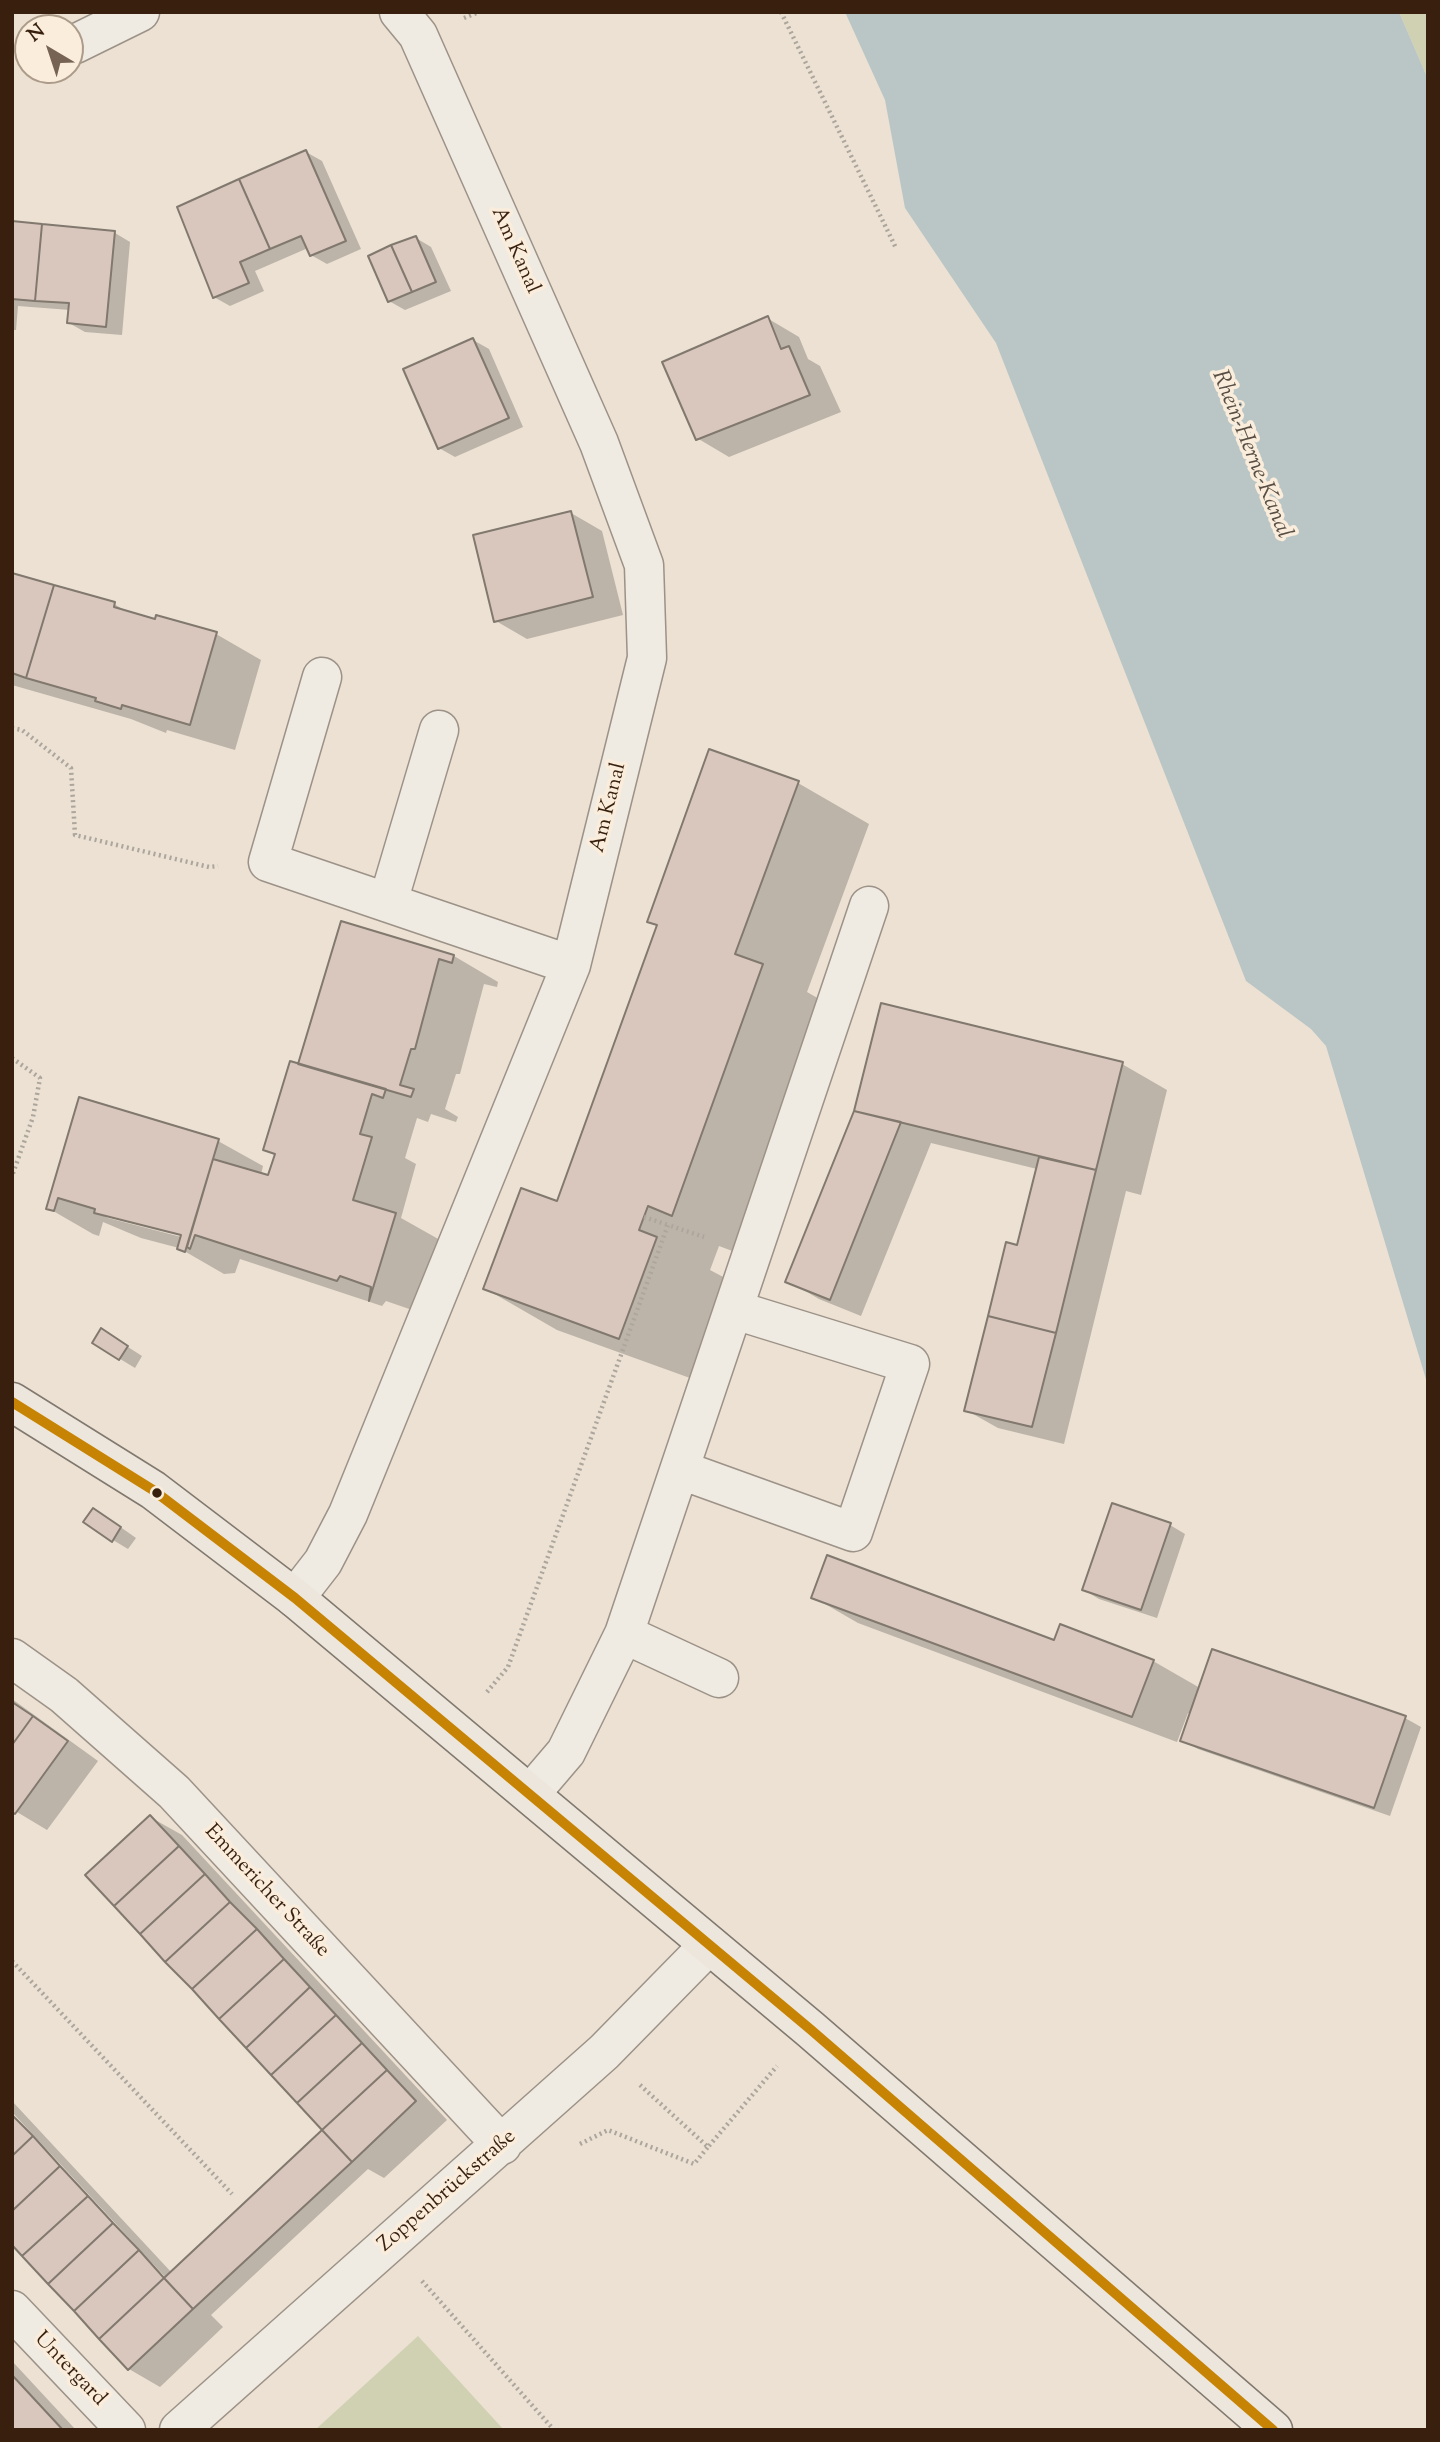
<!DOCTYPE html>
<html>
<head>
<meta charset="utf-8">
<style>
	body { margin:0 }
	#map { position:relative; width:1440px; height:2442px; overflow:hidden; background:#ece1d2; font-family:"Sorts Mill Goudy",serif }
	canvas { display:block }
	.frame { position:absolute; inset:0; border:14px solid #381f0e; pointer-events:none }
	.north { position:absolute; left:14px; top:14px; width:70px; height:70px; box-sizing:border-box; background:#faeddb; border:2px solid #ac9b89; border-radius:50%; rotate:321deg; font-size:19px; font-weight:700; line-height:28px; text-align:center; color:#381f0e }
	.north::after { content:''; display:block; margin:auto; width:24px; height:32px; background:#776353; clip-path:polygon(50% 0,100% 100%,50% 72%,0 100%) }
</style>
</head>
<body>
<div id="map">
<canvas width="1440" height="2442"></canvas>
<div class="frame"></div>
<div class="north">N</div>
</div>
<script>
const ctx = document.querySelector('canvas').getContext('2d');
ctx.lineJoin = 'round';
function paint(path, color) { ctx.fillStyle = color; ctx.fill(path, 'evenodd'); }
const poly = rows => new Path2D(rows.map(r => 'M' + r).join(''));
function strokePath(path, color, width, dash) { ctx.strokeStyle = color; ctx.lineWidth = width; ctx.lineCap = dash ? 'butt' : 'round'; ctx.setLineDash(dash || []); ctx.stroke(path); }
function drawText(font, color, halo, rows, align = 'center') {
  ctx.font = font + ' "Sorts Mill Goudy",serif'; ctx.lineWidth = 7; ctx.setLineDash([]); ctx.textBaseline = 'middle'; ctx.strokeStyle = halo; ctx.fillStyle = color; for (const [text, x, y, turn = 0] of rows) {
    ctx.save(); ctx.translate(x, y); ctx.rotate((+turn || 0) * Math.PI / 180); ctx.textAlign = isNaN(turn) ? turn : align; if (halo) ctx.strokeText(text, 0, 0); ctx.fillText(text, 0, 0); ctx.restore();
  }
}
const green = poly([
	[1399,12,1428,12,1428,79],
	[418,2336,504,2430,315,2430]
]);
const water = poly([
	[845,12,1399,12,1428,79,1428,1386,1326,1046,1311,1029,1246,981,996,343,905,208,885,100]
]);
const shadow = poly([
	[306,152,322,161,361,249,327,264,311,255,308,248,255,271,264,291,230,306,214,297],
	[12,223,115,233,130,242,122,335,85,332,69,323,70,310,18,306,16,330,12,330],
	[416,238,431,247,451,291,405,310,389,301],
	[767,318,799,337,808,359,820,366,841,412,729,457,697,438],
	[473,340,489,349,523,427,455,457,439,448],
	[571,513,602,531,623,615,527,639,496,621],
	[12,575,114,604,131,614,216,634,261,660,235,750,167,730,166,733,131,719,12,685],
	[798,783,869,824,807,992,833,1007,743,1255,719,1246,710,1270,727,1279,690,1378,557,1330,486,1289,558,1203,659,927,649,921],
	[342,923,454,956,498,982,497,987,484,984,460,1074,456,1074,445,1109,458,1117,456,1122,431,1114,428,1122,417,1118,405,1158,416,1164,401,1218,440,1240,418,1312,386,1301,382,1306,240,1259,235,1273,224,1274,179,1248,141,1238,103,1222,99,1236,93,1234,48,1208,81,1099,218,1141,263,1166,261,1175,269,1178,276,1156,265,1149,299,1066],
	[100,1214,189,1236,189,1239,108,1218],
	[1122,1064,1167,1090,1141,1195,1126,1191,1064,1444,998,1428,966,1410,1018,1247,1037,1169,931,1143,861,1316,819,1299,788,1281,856,1111],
	[117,1340,142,1356,135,1368,94,1343],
	[109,1519,136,1538,128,1549,113,1540],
	[1170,1525,1185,1534,1157,1618,1099,1599,1084,1590],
	[813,1597,1153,1661,1200,1688,1405,1718,1421,1727,1390,1816,1198,1749,1182,1740,1191,1714,1188,1713,1177,1742,858,1623],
	[12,1699,98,1761,47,1830,12,1809],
	[150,1817,182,1835,447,2120,384,2178,368,2169,211,2315,223,2327,160,2387,129,2369,164,2280,168,2280,12,2112,12,2101,172,2273,329,2136],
	[12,2361,76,2430,12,2430]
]);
const building = poly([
	[306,150,346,241,310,256,301,236,270,249,239,179,306,150],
	[239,179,270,249,240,262,249,283,213,298,177,207,239,179],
	[12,221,42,224,35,301,12,299,12,221],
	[42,224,115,231,106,327,67,323,69,303,35,301,42,224],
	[416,236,436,282,412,292,391,245,416,236],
	[391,245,412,292,388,302,368,256,391,245],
	[768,316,781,349,789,346,810,395,696,440,662,362,768,316],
	[473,338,509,418,438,449,403,369,473,338],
	[571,511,593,597,494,622,473,535,571,511],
	[12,573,54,585,26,678,12,673,12,573],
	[54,585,115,602,114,607,155,619,156,615,217,632,190,725,122,705,121,709,95,701,96,698,26,678,54,585],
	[709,749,799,781,735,954,763,964,672,1216,648,1206,639,1230,657,1237,619,1339,483,1289,521,1188,557,1201,657,925,647,922,709,749],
	[341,921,454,955,452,963,439,959,415,1049,411,1049,400,1085,414,1089,411,1097,298,1064,341,921],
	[881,1003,1123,1062,1096,1170,854,1111,881,1003],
	[290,1061,386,1089,383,1098,372,1094,360,1134,372,1137,353,1200,396,1213,369,1301,371,1287,340,1276,337,1281,195,1235,190,1249,187,1247,213,1159,268,1175,275,1154,263,1150,290,1061],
	[79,1097,219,1139,185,1252,177,1249,181,1235,94,1213,95,1209,58,1198,54,1211,46,1209,79,1097],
	[854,1111,901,1122,830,1300,785,1282,854,1111],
	[1039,1157,1096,1170,1056,1333,988,1316,1006,1242,1017,1245,1039,1157],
	[988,1316,1056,1333,1032,1427,964,1411,988,1316],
	[101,1328,128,1346,119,1360,92,1343,101,1328],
	[1112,1503,1171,1523,1141,1610,1082,1590,1112,1503],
	[93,1508,121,1527,112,1542,83,1522,93,1508],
	[827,1555,1054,1640,1060,1624,1154,1660,1132,1717,811,1598,827,1555],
	[1212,1649,1406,1716,1374,1808,1180,1741,1212,1649],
	[12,1702,33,1716,12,1745,12,1702],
	[33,1716,68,1741,15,1814,12,1812,12,1745,33,1716],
	[150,1815,179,1846,114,1906,85,1875,150,1815],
	[179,1846,205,1874,140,1934,114,1906,179,1846],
	[205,1874,230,1902,165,1962,140,1934,205,1874],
	[230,1902,257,1929,192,1989,165,1962,230,1902],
	[257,1929,284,1959,219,2019,192,1989,257,1929],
	[284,1959,310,1987,246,2048,219,2019,284,1959],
	[310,1987,336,2015,271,2075,246,2048,310,1987],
	[336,2015,362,2043,297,2103,271,2075,336,2015],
	[362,2043,387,2070,322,2130,297,2103,362,2043],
	[387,2070,416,2101,352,2162,322,2130,387,2070],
	[12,2115,33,2136,12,2156,12,2115],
	[322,2130,352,2162,193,2309,164,2278,322,2130],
	[33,2136,60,2166,12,2211,12,2156,33,2136],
	[60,2166,88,2196,22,2256,12,2245,12,2211,60,2166],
	[88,2196,113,2223,48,2284,22,2256,88,2196],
	[113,2223,139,2250,74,2311,48,2284,113,2223],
	[139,2250,164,2278,99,2339,74,2311,139,2250],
	[164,2278,193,2309,128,2370,99,2339,164,2278],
	[12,2375,63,2430,12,2430,12,2375]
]);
const path = poly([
	[781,12,896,248],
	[464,18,479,12],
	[12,728,22,730,71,768,75,835,209,867,218,866],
	[12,1058,40,1078,33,1117,12,1176],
	[644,1217,668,1225],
	[487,1692,508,1667,668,1225,704,1237],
	[12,1961,232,2194],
	[640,2085,708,2147,777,2066],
	[580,2144,608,2130,694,2164,708,2147],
	[422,2281,554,2430]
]);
const minor = poly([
	[75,44,140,12],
	[322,677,268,862,571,965],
	[388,902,439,730],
	[681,1470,853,1532,910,1364,735,1310],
	[295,1598,323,1562,348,1514,571,965,647,658,644,565,599,443,418,35,399,12],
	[624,1634,719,1678],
	[12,1658,64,1695,174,1792,502,2145],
	[531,1793,566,1752,624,1634,869,906],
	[12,2310,126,2430],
	[179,2430,604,2052,709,1945]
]);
const major = poly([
	[12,1402,153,1490,295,1598,810,2029,1273,2430]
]);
const bus1 = poly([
	[12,1402,153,1490,295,1598,810,2029,1273,2430]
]);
const markers = [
	[157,1493,6,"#381f0e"]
];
const streetNames = [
	["Am Kanal",514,251,66],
	["Am Kanal",610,808,-76],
	["Emmericher Straße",266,1892,47],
	["Zoppenbrückstraße",448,2192,-41],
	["Untergard",69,2370,46]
];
const waterNames = [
	["Rhein-Herne-Kanal",1250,455,68]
];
paint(green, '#d0d1b2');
paint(water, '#bac6c6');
paint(shadow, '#0003');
paint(building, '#d9c7bd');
strokePath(building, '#81786e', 2);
strokePath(minor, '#9c9287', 41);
strokePath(major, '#81786e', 41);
strokePath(path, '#aca69d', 4.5, [2, 3.5]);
strokePath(minor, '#efeae2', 38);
strokePath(major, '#ede6dd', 38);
strokePath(bus1, '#c78404', 10);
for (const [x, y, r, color] of markers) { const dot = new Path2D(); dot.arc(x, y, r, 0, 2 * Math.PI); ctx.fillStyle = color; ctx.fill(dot); strokePath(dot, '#faeddb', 2.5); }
drawText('21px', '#381f0e', '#faeddb', streetNames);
drawText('italic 23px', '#584e44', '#faeddb', waterNames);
</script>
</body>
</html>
